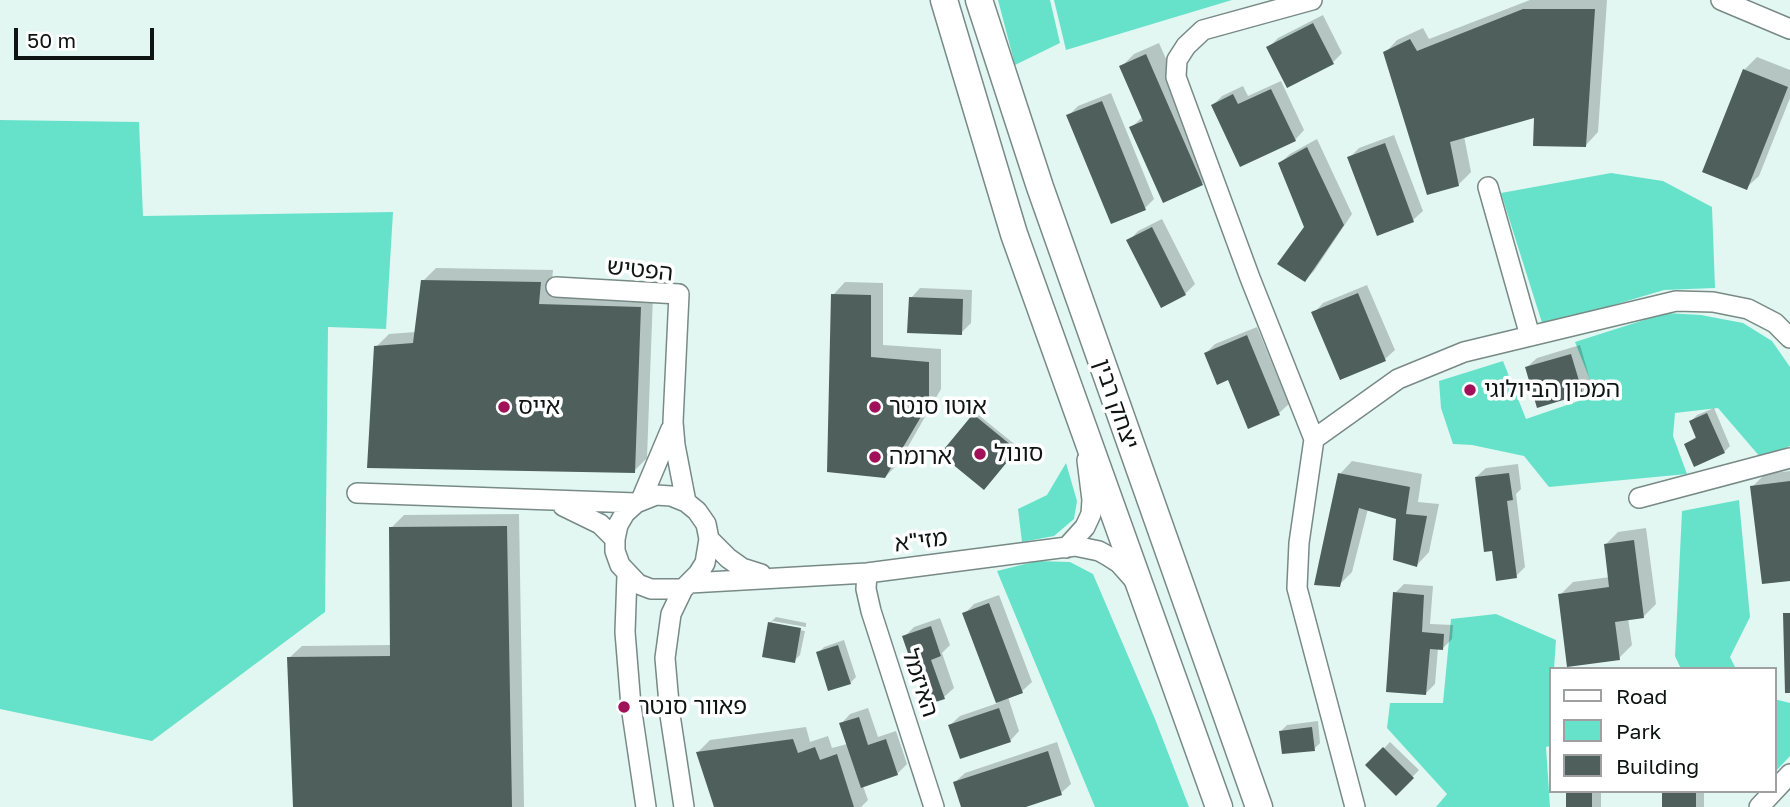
<!DOCTYPE html>
<html>
<head>
<meta charset="utf-8">
<style>
	body { margin:0 }
	#map { position:relative; width:1790px; height:807px; overflow:hidden; background:#e3f7f2; font-family:"Golos Text",sans-serif }
	canvas { display:block }
	.legend { position:absolute; left:1549px; top:667px; width:228px; height:126px; box-sizing:border-box; background:#fff; border:2px solid #9ea1a0; margin:0; padding:9px 12px; list-style:none; font-size:21px; color:#0d1412 }
	.legend li { display:flex; align-items:center; gap:14px; height:35px }
	.legend b { width:35px; border:2px solid #9ea1a0 }
	.scale { position:absolute; left:14px; top:28px; width:140px; height:32px; box-sizing:border-box; border:4px solid #0d1412; border-top:0; padding-left:9px; font-size:21px; line-height:24px; white-space:nowrap; color:#0d1412; -webkit-text-stroke:5px #fff; paint-order:stroke }
</style>
</head>
<body>
<div id="map">
<canvas width="1790" height="807"></canvas>
<ul class="legend">
<li><b style="height:9px;background:#fff"></b>Road</li>
<li><b style="height:19px;background:#67e2ca"></b>Park</li>
<li><b style="height:19px;background:#4f605c"></b>Building</li>
</ul>
<div class="scale">50 m</div>
</div>
<script>
const ctx = document.querySelector('canvas').getContext('2d');
ctx.lineJoin = 'round';
function paint(path, color) { ctx.fillStyle = color; ctx.fill(path, 'evenodd'); }
const poly = rows => new Path2D(rows.map(r => 'M' + r).join(''));
function strokePath(path, color, width, dash) { ctx.strokeStyle = color; ctx.lineWidth = width; ctx.lineCap = dash ? 'butt' : 'round'; ctx.setLineDash(dash || []); ctx.stroke(path); }
function drawText(font, color, halo, rows, align = 'center') {
  ctx.font = font + ' "Golos Text","Noto Sans Hebrew",sans-serif'; ctx.lineWidth = 7; ctx.setLineDash([]); ctx.textBaseline = 'middle'; ctx.strokeStyle = halo; ctx.fillStyle = color; for (const [text, x, y, turn = 0] of rows) {
    ctx.save(); ctx.translate(x, y); ctx.rotate((+turn || 0) * Math.PI / 180); ctx.textAlign = isNaN(turn) ? turn : align; if (halo) ctx.strokeText(text, 0, 0); ctx.fillText(text, 0, 0); ctx.restore();
  }
}
const green = poly([
	[998,0,1050,0,1060,43,1015,65],
	[1054,0,1232,0,1066,50],
	[0,120,139,122,143,216,393,212,386,329,328,327,325,612,152,741,0,709],
	[1611,173,1663,181,1712,207,1715,288,1664,290,1543,326,1501,193],
	[1666,313,1701,315,1743,323,1772,341,1790,367,1790,446,1761,458,1718,408,1675,413,1673,436,1687,474,1549,487,1524,456,1472,445,1453,444,1441,408,1439,381,1503,361,1526,419,1596,395,1575,342],
	[1066,463,1077,501,1074,519,1054,536,1022,542,1018,509,1047,495],
	[1739,500,1750,617,1730,657,1736,669,1681,669,1675,656,1682,511],
	[1037,561,1070,562,1093,574,1155,719,1189,807,1095,807,997,571],
	[1496,614,1556,640,1554,669,1550,669,1550,746,1546,747,1550,807,1436,807,1447,794,1387,728,1390,703,1443,703,1451,619],
	[1774,699,1790,703,1790,756,1774,773]
]);
const shadow = poly([
	[1530,0,1607,0,1598,132,1586,145,1535,115,1464,136,1471,172,1458,185,1385,53,1397,40,1423,28,1429,39],
	[1323,15,1342,53,1333,62,1268,48,1278,38],
	[1159,43,1215,171,1202,183,1164,200,1132,127,1143,116,1121,67,1134,54],
	[1757,57,1790,70,1790,98,1759,176,1746,188,1744,70],
	[1281,81,1304,130,1295,140,1213,105,1222,96,1243,86,1248,96],
	[1111,93,1154,199,1145,208,1068,116,1078,106],
	[1394,135,1423,211,1413,220,1349,158,1359,148],
	[1317,139,1352,214,1314,271,1305,280,1306,227,1280,163,1290,154],
	[1162,219,1195,284,1185,294,1129,241,1138,231],
	[436,268,553,270,551,292,653,295,647,458,634,471,376,347,389,334,416,332,423,281],
	[845,282,883,283,883,345,941,349,941,389,898,464,885,477,833,295],
	[1367,285,1395,350,1385,359,1341,378,1314,313,1323,303],
	[920,288,972,290,971,323,961,333,911,298],
	[1257,327,1289,404,1279,413,1249,426,1229,378,1206,353,1215,344],
	[1580,345,1591,383,1582,393,1527,367,1537,358],
	[1714,408,1730,446,1724,452,1686,444,1697,436,1691,421,1697,415],
	[976,413,1018,447,984,488,942,454],
	[1352,461,1422,474,1418,502,1439,504,1429,552,1417,565,1398,518,1368,509,1352,572,1339,585,1340,474],
	[1518,464,1521,489,1516,494,1525,567,1516,576,1494,549,1476,477,1486,468],
	[1790,471,1790,579,1752,487,1765,474],
	[519,514,524,807,294,807,289,658,302,646,392,645,391,528,404,515],
	[1646,528,1656,604,1643,617,1628,618,1632,645,1619,658,1560,595,1573,582,1610,577,1606,544,1618,532],
	[1404,584,1433,586,1430,624,1453,625,1452,639,1442,649,1438,648,1435,684,1426,693,1395,593],
	[999,595,1032,682,1022,691,1008,697,1019,731,1010,741,950,725,960,716,998,703,964,614,974,604],
	[776,617,806,623,806,627,772,621,772,625,805,631,800,655,794,661,770,623],
	[940,618,950,645,942,653,954,688,944,697,904,637,914,627],
	[844,640,856,677,850,683,818,653,824,647],
	[868,708,878,737,896,731,907,764,897,774,863,786,868,800,861,807,716,807,698,752,710,740,806,727,810,742,828,736,832,748,847,744,841,724,850,714],
	[1318,721,1320,743,1314,749,1281,731,1287,725],
	[1057,742,1071,784,1061,793,1020,807,963,807,955,782,965,773],
	[1390,742,1419,770,1396,794,1368,765],
	[1567,791,1601,791,1601,807,1568,807],
	[1664,791,1704,791,1704,807,1664,807]
]);
const building = poly([
	[1523,9,1595,9,1586,147,1533,146,1534,118,1450,142,1459,186,1427,195,1383,52,1410,39,1417,51],
	[1313,23,1334,64,1287,88,1266,47],
	[1146,54,1203,185,1163,203,1129,127,1143,121,1119,66],
	[1743,69,1788,87,1747,190,1702,172],
	[1271,89,1296,141,1240,167,1211,105,1233,94,1238,104],
	[1102,101,1146,210,1111,224,1066,115],
	[1385,143,1414,222,1377,236,1347,157],
	[1307,147,1344,225,1305,282,1277,264,1304,227,1278,163],
	[1152,227,1186,295,1161,308,1126,240],
	[421,280,541,282,539,304,641,307,635,473,367,468,374,346,413,343],
	[1358,293,1386,361,1340,380,1311,312],
	[831,294,871,295,871,357,929,362,929,403,885,478,827,472],
	[909,297,963,299,962,335,907,333],
	[1247,335,1280,415,1248,429,1228,380,1217,385,1204,353],
	[1571,354,1583,394,1537,408,1525,367],
	[1707,413,1725,453,1694,467,1684,444,1696,438,1689,421],
	[973,414,1017,450,984,490,940,454],
	[1338,473,1410,487,1406,514,1427,516,1417,567,1393,560,1396,519,1359,508,1340,587,1314,585],
	[1509,473,1513,500,1507,501,1517,578,1496,581,1492,551,1484,552,1475,477],
	[1790,481,1790,581,1762,584,1750,486],
	[507,526,512,807,293,807,287,657,390,656,389,527],
	[1634,540,1644,618,1615,622,1620,660,1567,667,1558,594,1609,587,1604,544],
	[1393,592,1424,595,1422,632,1444,634,1443,650,1430,649,1426,695,1386,692],
	[989,603,1023,693,996,703,962,613],
	[1783,613,1790,613,1790,693,1785,693],
	[768,622,801,628,795,663,762,657],
	[931,626,941,656,931,660,945,699,926,705,902,636],
	[838,645,851,684,828,691,816,652],
	[999,708,1011,742,960,759,948,725],
	[859,717,868,745,886,739,898,775,861,788,839,723],
	[1312,727,1315,751,1282,754,1279,731],
	[793,739,798,753,815,747,820,760,837,754,854,807,714,807,696,752],
	[1383,747,1414,778,1396,796,1365,765],
	[1048,751,1062,795,1026,807,961,807,953,782],
	[1566,791,1592,791,1592,807,1566,807],
	[1662,791,1696,791,1696,807,1662,807]
]);
const minor = poly([
	[1312,0,1203,30,1186,46,1177,60,1176,77,1250,278,1314,439,1299,543,1297,588,1355,807],
	[1721,0,1790,29],
	[1488,187,1530,336],
	[556,287,679,294,673,422,675,445,686,502],
	[1314,439,1398,379,1464,352,1676,301,1713,302,1748,309,1775,323,1790,338],
	[357,493,636,503],
	[656,495,671,496,686,502,697,511,706,524,709,539,705,563,698,574,683,589,651,589,638,584,620,565,615,551,615,539,618,525,625,513,636,503,656,495],
	[1639,498,1790,458],
	[641,500,671,429],
	[563,506,600,524,615,539],
	[709,539,728,558,742,568,761,574],
	[1066,548,1085,527,1091,514,1092,500,1087,460],
	[867,573,866,589,871,611,934,807],
	[627,575,625,632,631,706,646,807],
	[690,583,867,573,1075,546,1099,551,1108,556,1119,563,1135,581],
	[683,589,671,614,665,658,670,715,684,807],
	[1774,791,1790,774],
	[1759,807,1774,791]
]);
const secondary = poly([
	[944,0,1014,234,1219,807],
	[979,0,1040,187,1259,807]
]);
const markers = [
	[1470,390,7,"#a11159"],
	[504,407,7,"#a11159"],
	[875,407,7,"#a11159"],
	[980,454,7,"#a11159"],
	[875,457,7,"#a11159"],
	[624,707,7,"#a11159"]
];
const streetNames = [
	["הפטיש",640,270,6],
	["יצחק רבין",1116,404,71],
	["מזי\"א",921,541,-7],
	["האיזמל",920,683,72]
];
const poiNames = [
	["המכון הביולוגי",1484,390],
	["אייס",518,407],
	["אוטו סנטר",889,407],
	["סונול",994,454],
	["ארומה",889,457],
	["פאוור סנטר",638,707]
];
paint(green, '#67e2ca');
paint(shadow, '#0003');
paint(building, '#4f605c');
strokePath(minor, '#788a85', 22);
strokePath(secondary, '#788a85', 29);
strokePath(minor, '#fff', 19);
strokePath(secondary, '#fff', 26);
for (const [x, y, r, color] of markers) { const dot = new Path2D(); dot.arc(x, y, r, 0, 2 * Math.PI); ctx.fillStyle = color; ctx.fill(dot); strokePath(dot, '#fff', 2.5); }
drawText('23px', '#0d1412', '#fff', streetNames);
drawText('23px', '#0d1412', '#fff', poiNames, 'left');
</script>
</body>
</html>
